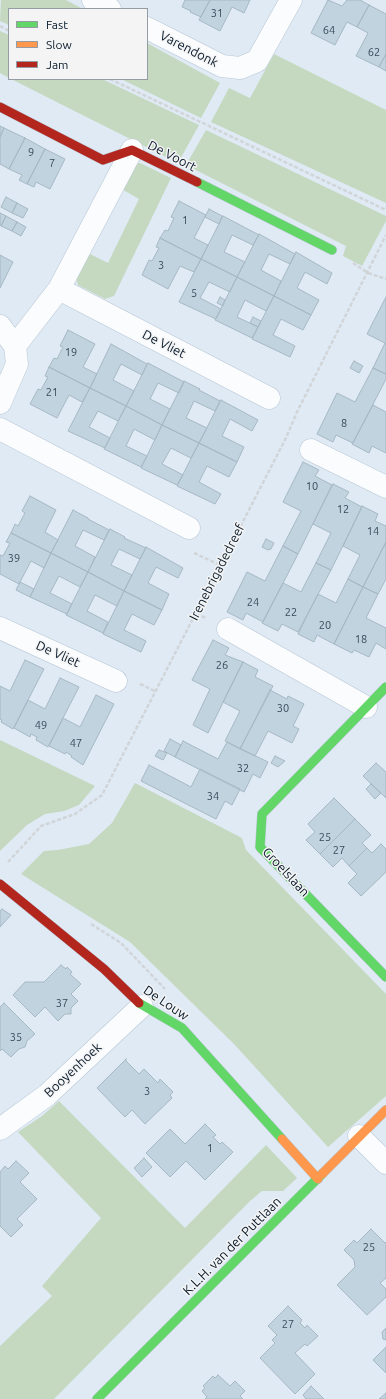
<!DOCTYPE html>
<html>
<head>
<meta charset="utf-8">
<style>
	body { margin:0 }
	#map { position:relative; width:386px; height:1399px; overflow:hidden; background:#dfeaf5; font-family:Ubuntu,sans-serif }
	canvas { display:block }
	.legend { position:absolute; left:8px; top:8px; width:140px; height:72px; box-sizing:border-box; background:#f4f4f4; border:1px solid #959ca4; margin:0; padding:5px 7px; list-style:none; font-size:12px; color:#07192b }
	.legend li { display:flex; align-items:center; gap:8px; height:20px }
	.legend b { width:20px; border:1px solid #959ca4 }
</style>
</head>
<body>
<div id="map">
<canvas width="386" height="1399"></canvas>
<ul class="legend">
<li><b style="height:5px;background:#63d668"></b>Fast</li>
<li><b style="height:5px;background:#ff974d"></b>Slow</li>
<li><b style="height:5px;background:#b3261e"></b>Jam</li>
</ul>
</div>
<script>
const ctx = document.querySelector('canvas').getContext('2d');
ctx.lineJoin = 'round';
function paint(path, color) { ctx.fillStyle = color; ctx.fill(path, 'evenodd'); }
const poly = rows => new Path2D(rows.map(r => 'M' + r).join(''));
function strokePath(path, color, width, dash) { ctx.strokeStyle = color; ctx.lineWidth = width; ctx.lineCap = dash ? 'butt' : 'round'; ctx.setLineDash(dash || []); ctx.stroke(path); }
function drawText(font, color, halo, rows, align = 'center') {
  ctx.font = font + ' Ubuntu,sans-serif'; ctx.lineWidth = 3; ctx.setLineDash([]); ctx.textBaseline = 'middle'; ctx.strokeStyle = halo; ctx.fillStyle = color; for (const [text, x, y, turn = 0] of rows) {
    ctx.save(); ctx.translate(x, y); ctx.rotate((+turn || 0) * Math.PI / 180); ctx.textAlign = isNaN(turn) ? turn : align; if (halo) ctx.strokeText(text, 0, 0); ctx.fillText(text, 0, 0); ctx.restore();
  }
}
const green = poly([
	[1,0,66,0,83,9,9,9,9,25,0,21],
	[0,31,9,35,9,78,0,73],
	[147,43,220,83,201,118,121,79,147,79],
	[274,54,386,110,386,203,211,122,229,88,250,98],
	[11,79,102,79,199,125,178,163],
	[206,130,386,216,386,221,362,266,343,256,346,246,186,165],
	[140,163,171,178,114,296,105,299,78,285,76,278,88,253,108,263,139,199,120,188,133,164],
	[0,740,95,786,79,805,64,811,45,814,27,825,0,851],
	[135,783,242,838,246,850,386,994,386,1096,328,1147,234,1044,130,942,21,874,44,851,58,850,89,844,112,823],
	[59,1101,185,1228,266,1145,297,1178,283,1191,262,1191,250,1201,54,1399,0,1399,0,1346,52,1296,42,1286,101,1218,18,1132,42,1116]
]);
const building = poly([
	[185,0,210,0,201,17,190,12,191,11,182,7,185,0],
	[210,0,250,0,244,13,232,7,220,31,199,20,210,0],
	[328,0,342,6,347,0,360,0,369,5,357,27,347,22,335,45,311,33,328,0],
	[369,5,386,14,386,54,379,67,356,56,368,33,357,27,369,5],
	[386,54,386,71,379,67,386,54],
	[0,126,4,128,0,137,0,126],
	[4,128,25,138,9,169,0,164,0,137,4,128],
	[25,138,45,149,27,184,19,180,22,175,9,169,25,138],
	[45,149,65,159,50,189,36,182,34,187,27,184,45,149],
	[6,197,17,203,12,213,1,207,6,197],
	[179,201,206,215,194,238,208,245,201,259,160,238,165,230,168,231,174,218,171,217,179,201],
	[17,203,28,209,23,218,12,213,17,203],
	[209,209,222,216,219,224,205,217,209,209],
	[0,213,6,216,1,226,0,225,0,213],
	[6,216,17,222,12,231,1,226,6,216],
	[223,216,259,235,253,245,232,235,224,252,245,262,237,277,201,259,223,216],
	[17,222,26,227,21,236,12,231,17,222],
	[259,234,295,254,290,264,269,254,261,270,281,281,274,296,237,277,259,234],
	[160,238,201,259,194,272,180,266,168,289,142,275,149,260,152,261,159,248,156,247,160,238],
	[296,252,332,273,327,284,305,272,297,288,319,300,311,315,274,296,296,252],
	[0,255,13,262,0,288,0,255],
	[201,259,237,277,230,292,209,282,200,298,221,309,216,319,179,302,201,259],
	[237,277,274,296,266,311,245,300,237,317,258,327,252,338,215,320,237,277],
	[274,296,311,315,303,330,281,319,273,335,295,346,290,357,252,339,274,296],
	[220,297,225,300,223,306,217,303,220,297],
	[386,297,386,374,373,368,385,343,367,334,386,297],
	[253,317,261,321,258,327,250,323,253,317],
	[68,330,95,344,83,367,97,374,90,388,49,367,54,358,57,359,63,347,60,346,68,330],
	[111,344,147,364,142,375,121,364,113,380,134,391,126,406,90,388,111,344],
	[354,361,363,366,359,373,350,368,354,361],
	[148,363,184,382,179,393,158,383,150,399,170,409,162,425,126,406,148,363],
	[49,367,90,388,82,402,69,395,57,418,30,404,38,389,41,390,48,377,45,376,49,367],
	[373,368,386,374,386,379,353,443,336,435,333,442,317,434,337,393,355,402,373,368],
	[184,381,200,389,199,390,220,401,215,411,194,401,186,418,207,428,199,443,162,425,184,381],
	[90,388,126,406,118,421,98,411,89,427,110,438,105,448,68,431,90,388],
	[221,400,258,420,252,431,230,419,222,436,244,447,237,462,199,443,221,400],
	[373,405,386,412,386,453,372,446,369,453,352,444,373,405],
	[126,406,162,425,155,440,134,429,126,446,147,456,141,467,104,449,126,406],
	[162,425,199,443,191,458,171,448,162,464,183,475,177,485,141,468,162,425],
	[199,443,237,462,229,477,207,466,199,482,221,494,215,504,177,486,199,443],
	[303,462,319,470,315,476,332,485,298,554,283,546,301,511,283,502,303,462],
	[333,484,349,492,345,498,362,507,331,570,316,563,331,533,313,524,333,484],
	[30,496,56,510,45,532,58,540,51,553,11,533,15,524,18,526,25,513,22,511,30,496],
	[362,506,378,514,375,521,386,526,386,542,363,587,348,579,360,555,343,546,362,506],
	[73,510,88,518,88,519,109,530,104,540,83,530,75,546,95,557,88,572,51,553,73,510],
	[110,529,125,537,124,538,146,548,140,559,119,549,111,565,132,575,124,591,88,572,110,529],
	[11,533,51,553,44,568,31,561,19,584,0,574,0,555,3,556,10,543,6,542,11,533],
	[266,539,274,543,271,549,268,550,262,547,266,539],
	[386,542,386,579,378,594,363,587,386,542],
	[283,546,298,554,263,622,246,613,243,620,227,612,247,572,265,581,283,546],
	[146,547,183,568,178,578,156,567,148,583,169,594,162,610,124,591,146,547],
	[51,553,88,572,80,587,59,576,50,593,72,604,67,614,30,597,51,553],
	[316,563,331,570,298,632,282,624,278,631,262,623,283,583,301,592,316,563],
	[88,572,124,591,117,606,95,595,87,611,108,622,103,633,66,615,88,572],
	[348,579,363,587,334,644,317,635,314,642,298,634,318,594,336,603,348,579],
	[20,582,34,589,30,597,16,590,20,582],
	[363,587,378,594,366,618,386,628,386,649,376,643,369,657,354,650,352,653,334,644,363,587],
	[124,591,162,610,154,625,132,614,124,630,146,641,141,652,103,634,124,591],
	[213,640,229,648,225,655,243,662,208,733,193,725,210,689,192,680,213,640],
	[25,660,44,669,13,729,1,722,2,720,0,719,0,686,10,691,25,660],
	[243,662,258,670,255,677,273,686,240,749,225,741,240,711,223,702,243,662],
	[60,678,79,687,48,747,36,740,37,737,31,734,30,737,14,728,28,700,45,709,60,678],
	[270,690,287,699,288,696,304,704,293,726,299,729,292,743,268,731,255,756,240,749,270,690],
	[96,695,114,704,83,765,71,757,72,756,66,752,65,754,49,746,63,718,80,727,96,695],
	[170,739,181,745,175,757,164,751,170,739],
	[183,741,218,759,227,742,268,762,260,778,253,774,244,792,175,757,183,741],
	[159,750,167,753,163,760,155,756,159,750],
	[275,756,285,761,278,767,271,763,275,756],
	[376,763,386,772,386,798,363,776,376,763],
	[149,765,191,787,200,769,240,789,232,805,225,801,216,819,141,781,149,765],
	[371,784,381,793,375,799,366,789,371,784],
	[334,798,355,819,320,854,306,840,315,832,308,824,334,798],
	[355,819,371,835,362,843,367,848,349,866,342,858,333,867,320,854,355,819],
	[381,844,386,849,386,872,361,896,348,883,357,874,349,866,367,848,372,853,381,844],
	[2,909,11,915,0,927,0,911,2,909],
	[61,965,66,969,67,967,72,972,70,974,81,984,71,994,78,1001,71,1008,71,1014,65,1014,58,1021,45,1007,35,1017,13,995,25,982,44,982,61,965],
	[4,1003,35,1034,27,1041,25,1047,19,1049,11,1057,2,1049,0,1051,0,1007,4,1003],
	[126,1059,126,1061,139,1074,144,1069,158,1083,160,1079,173,1092,170,1095,172,1098,145,1124,132,1110,125,1117,97,1088,126,1059],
	[205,1124,216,1135,213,1137,220,1144,222,1142,233,1152,205,1180,186,1161,170,1177,146,1153,170,1129,185,1144,205,1124],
	[144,1158,152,1167,142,1177,134,1168,144,1158],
	[16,1161,29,1173,20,1182,37,1199,17,1219,23,1225,11,1237,0,1226,0,1172,5,1166,8,1169,16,1161],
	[371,1229,385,1243,386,1242,386,1278,380,1283,386,1289,386,1297,367,1315,337,1285,355,1267,354,1260,344,1250,354,1240,357,1243,371,1229],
	[288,1306,302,1320,300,1323,305,1328,307,1325,318,1336,307,1346,305,1344,295,1353,315,1374,295,1394,260,1358,275,1343,272,1340,277,1335,268,1326,288,1306],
	[386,1328,386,1340,383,1339,382,1332,386,1328],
	[386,1347,386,1373,373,1360,386,1347],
	[218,1375,230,1386,235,1381,245,1391,240,1396,243,1399,205,1399,207,1397,202,1391,205,1388,203,1386,213,1376,215,1378,218,1375],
	[311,1386,324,1399,306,1399,303,1395,311,1386],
	[386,1393,386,1399,379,1399,386,1393]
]);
const path = poly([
	[0,26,9,31],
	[110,79,386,210],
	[353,263,368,273,386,279],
	[194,553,220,565],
	[196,614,206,618],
	[140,684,155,691],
	[8,862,41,826,75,814,102,795,286,438,297,412,386,235],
	[91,924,121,943,165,989]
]);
const street = poly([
	[93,0,110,9],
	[147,28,222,66,240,68,257,61,291,0],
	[59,289,269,398],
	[0,326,15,346],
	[0,403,17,364,15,346,59,289,132,150],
	[0,429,189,528],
	[311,450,386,487],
	[0,628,116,681],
	[228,629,366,707],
	[0,1129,47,1095,142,1006],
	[359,1136,386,1163]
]);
const fast = poly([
	[197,182,332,250],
	[386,687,262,814,260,847,386,977],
	[139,1003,182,1028,282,1139],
	[97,1399,322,1174]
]);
const slow = poly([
	[282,1139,318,1179],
	[322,1174,386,1110]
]);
const jam = poly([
	[0,107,103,160,132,150,197,182],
	[0,884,104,969,139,1003]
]);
const numberNames = [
	["31",217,13],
	["64",329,30],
	["62",374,52],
	["9",31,152],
	["7",52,163],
	["1",185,220],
	["3",161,265],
	["5",194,293],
	["19",71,352],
	["21",52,392],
	["8",344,423],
	["10",312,486],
	["12",343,509],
	["14",373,531],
	["39",14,558],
	["24",253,602],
	["22",291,612],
	["20",325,625],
	["18",361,639],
	["26",222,665],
	["30",283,708],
	["49",41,725],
	["47",76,743],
	["32",243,768],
	["34",213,796],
	["25",325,837],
	["27",339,850],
	["37",62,1003],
	["35",16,1037],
	["3",147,1091],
	["1",210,1148],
	["25",369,1247],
	["27",288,1324]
];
const streetNames = [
	["Varendonk",189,49,27],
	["De Voort",172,156,27],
	["De Vliet",164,344,27],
	["Irenebrigadedreef",217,572,-63],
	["De Vliet",58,654,24],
	["Groelslaan",286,872,47],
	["De Louw",166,1003,34],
	["Booyenhoek",73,1070,-43],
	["K.L.H. van der Puttlaan",232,1246,-45]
];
paint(green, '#c4d9bf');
paint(building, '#c0d3df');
strokePath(building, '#a6b8c4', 1);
strokePath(street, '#b8c6d3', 23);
strokePath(fast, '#b8c6d3', 10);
strokePath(slow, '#b8c6d3', 10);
strokePath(jam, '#b8c6d3', 10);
strokePath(path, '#d1d5d8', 2.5, [4, 2]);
strokePath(street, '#fafcfe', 22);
strokePath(fast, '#63d668', 9);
strokePath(slow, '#ff974d', 9);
strokePath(jam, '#b3261e', 9);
drawText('11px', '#374a5a', null, numberNames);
drawText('13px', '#07192b', '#f4f4f4', streetNames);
</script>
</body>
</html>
